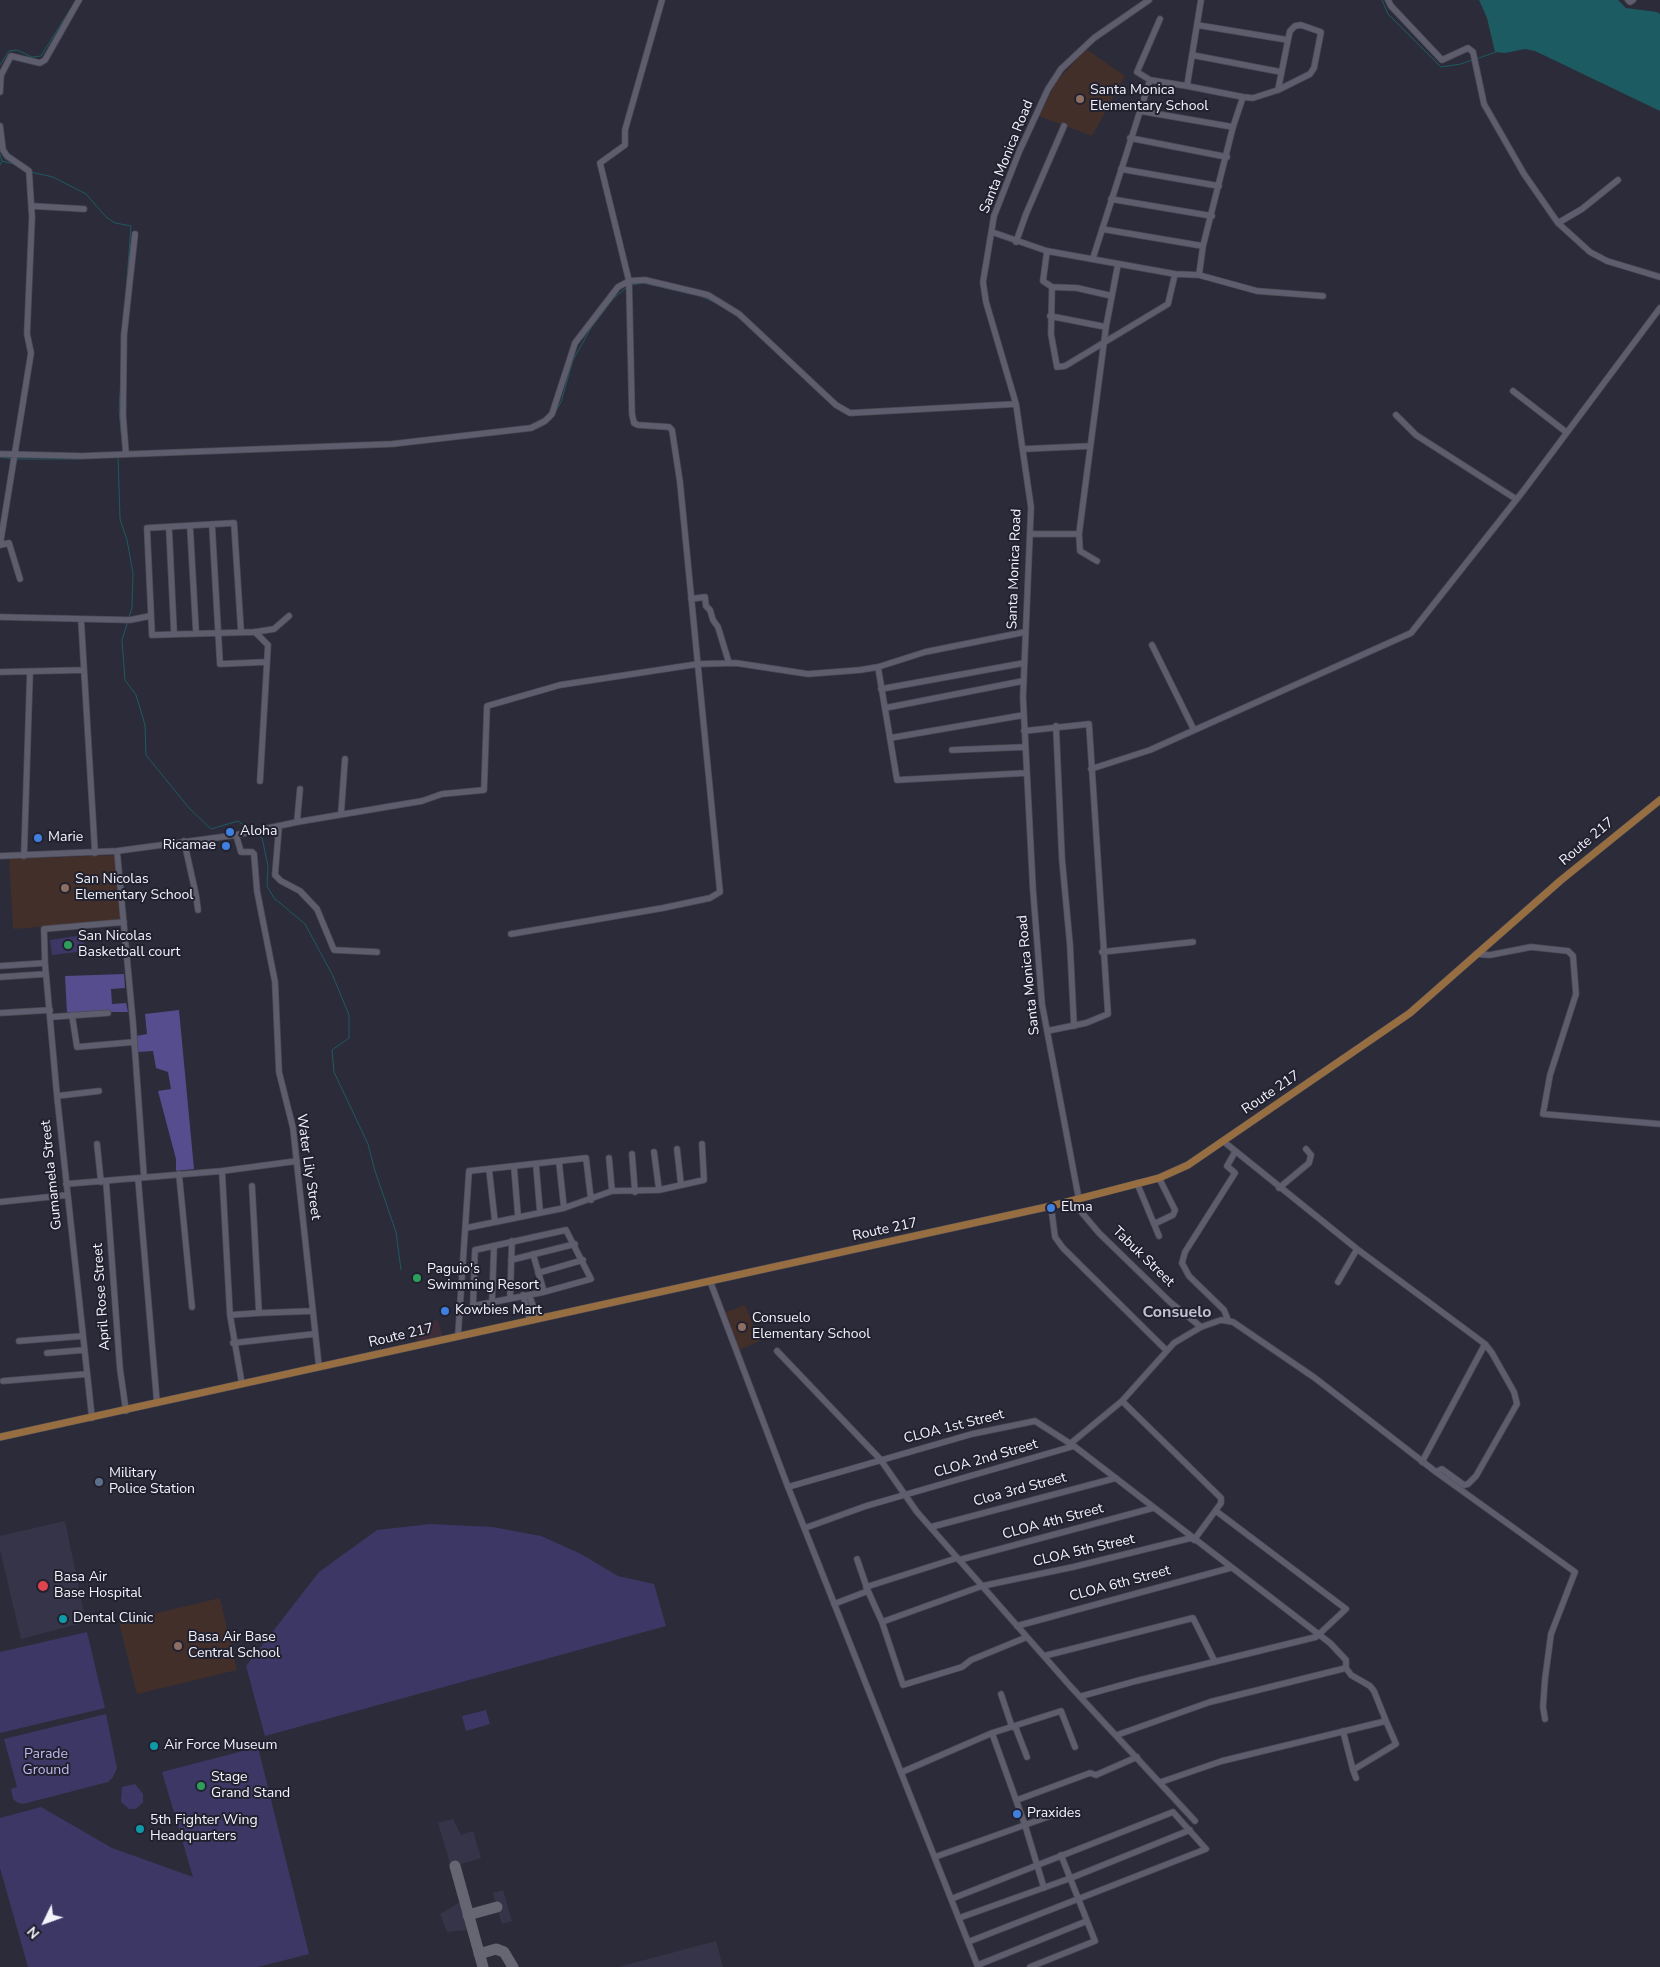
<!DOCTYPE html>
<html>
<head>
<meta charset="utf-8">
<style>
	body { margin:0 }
	#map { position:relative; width:1660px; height:1967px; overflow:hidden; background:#2c2b39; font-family:"Nunito Sans",sans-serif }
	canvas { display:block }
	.north { position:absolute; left:20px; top:1897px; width:50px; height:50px; -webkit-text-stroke:4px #22212f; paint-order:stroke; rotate:228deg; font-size:14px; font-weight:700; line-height:20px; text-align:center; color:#f3f3fd }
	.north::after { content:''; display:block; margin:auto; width:18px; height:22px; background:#f3f3fd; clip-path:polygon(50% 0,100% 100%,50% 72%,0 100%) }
</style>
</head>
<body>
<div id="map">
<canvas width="1660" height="1967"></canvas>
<div class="north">N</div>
</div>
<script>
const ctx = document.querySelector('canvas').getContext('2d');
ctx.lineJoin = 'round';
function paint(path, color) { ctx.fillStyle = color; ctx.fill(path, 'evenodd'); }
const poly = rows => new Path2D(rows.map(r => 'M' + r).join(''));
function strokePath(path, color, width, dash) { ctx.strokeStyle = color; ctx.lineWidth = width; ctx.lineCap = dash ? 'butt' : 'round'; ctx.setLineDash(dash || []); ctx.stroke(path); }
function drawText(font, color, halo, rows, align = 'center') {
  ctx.font = font + ' "Nunito Sans",sans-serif'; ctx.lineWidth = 4; ctx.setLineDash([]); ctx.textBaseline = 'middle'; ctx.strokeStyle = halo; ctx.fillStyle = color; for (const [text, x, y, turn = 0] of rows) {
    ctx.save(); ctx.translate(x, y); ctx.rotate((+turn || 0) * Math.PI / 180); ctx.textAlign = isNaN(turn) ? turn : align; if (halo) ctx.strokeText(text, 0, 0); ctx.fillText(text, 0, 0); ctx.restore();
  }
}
const commercial = poly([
	[438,1320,443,1337,418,1342,413,1326]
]);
const built = poly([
	[65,1521,86,1622,21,1639,0,1550,0,1536],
	[453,1819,461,1835,473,1831,481,1858,451,1867,438,1823],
	[503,1890,512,1921,502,1924,493,1893],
	[460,1902,468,1930,447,1932,440,1914],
	[716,1941,723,1967,618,1967]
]);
const education = poly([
	[1086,49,1125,76,1092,136,1039,116,1056,82],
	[116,855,122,917,120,921,13,929,9,859],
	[745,1305,760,1341,739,1350,724,1313],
	[220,1598,237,1670,137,1694,119,1622]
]);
const green = poly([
	[83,935,85,951,52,955,50,940],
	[431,1524,493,1527,541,1536,581,1554,618,1576,654,1584,666,1626,265,1736,246,1666,319,1572,377,1530],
	[87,1632,105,1708,0,1733,0,1652],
	[486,1710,490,1724,466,1731,462,1716],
	[106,1714,117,1768,113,1777,108,1782,23,1804,18,1803,13,1799,11,1789,17,1787,4,1739],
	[258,1747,309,1954,258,1967,28,1967,0,1868,0,1818,41,1807,112,1848,193,1877,162,1772],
	[135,1784,143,1794,143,1802,136,1809,129,1809,121,1802,122,1787]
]);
const forest = poly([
	[124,974,125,988,111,989,112,1004,126,1003,128,1012,67,1012,65,976],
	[179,1010,194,1169,176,1171,176,1159,158,1091,171,1089,168,1072,156,1068,153,1051,138,1052,136,1036,147,1034,145,1014]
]);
const water = poly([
	[1479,0,1618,0,1626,8,1657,12,1660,14,1660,111,1535,51,1525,49,1505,53,1495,52,1487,18]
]);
const stream = poly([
	[1382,0,1388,14,1441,67,1461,64,1472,60],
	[1476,59,1496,52],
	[0,65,9,51,17,50,32,57,41,56,71,8],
	[0,154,2,161,0,165],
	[2,161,14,164],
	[31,172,53,177,86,194,106,217,115,223,131,226,126,293],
	[631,285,643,283,700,296,714,302],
	[121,381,119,410,123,452],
	[556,411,561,402,573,360,591,328,613,299,627,287],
	[547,423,553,416],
	[118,456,120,519,127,540,133,573,132,608,129,617],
	[0,457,12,459],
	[16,459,82,459],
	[128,621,122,640,125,680,136,695,145,725,146,755,189,808,211,829,238,821,249,829],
	[255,833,262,838,268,866,267,886,274,898,305,924,333,976,349,1015,349,1038,332,1050,334,1072,368,1144,375,1171,396,1232,401,1270]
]);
const taxiway = poly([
	[455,1866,483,1967],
	[468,1915,497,1907],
	[479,1954,496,1949,504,1952,513,1967]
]);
const minor = poly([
	[1388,0,1391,6,1442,60,1468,48,1473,52,1484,104,1524,174,1558,223,1590,252,1607,261,1660,277],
	[1628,0,1630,2,1633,0],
	[1160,19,1137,72,1150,80,1187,86],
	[1197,25,1288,40,1278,90],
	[1192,55,1281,72],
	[0,92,1,75,11,56,40,63,45,60,79,0],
	[1243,97,1253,98,1278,90,1310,74,1314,68,1321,32,1301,25,1295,26,1290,31,1288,40],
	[1140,111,1233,127],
	[0,126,3,150,7,156,29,171,32,217,27,334,31,353,0,545],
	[1130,138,1227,157],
	[1121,169,1219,186],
	[1111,199,1212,216],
	[32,206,84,209],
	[1558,223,1582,209,1618,180],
	[1102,229,1203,246],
	[992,232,1047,251,1175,274,1199,275,1257,291,1323,296],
	[1016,242,1026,214,1064,126],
	[1047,251,1043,281,1052,287,1051,334,1057,367,1065,366,1168,304,1175,274],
	[1093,258,1150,80],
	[1199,275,1203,246,1233,127,1243,97,1187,86,1201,0],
	[1052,287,1077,288,1112,296],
	[1050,316,1106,327],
	[1513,391,1566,432],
	[1396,415,1416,435,1516,499],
	[1024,449,1090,446],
	[0,454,82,456,392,444,531,428,545,421,552,414,575,343,618,287,629,281,645,280,708,295,739,314,836,405,850,413,1016,404],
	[126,454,123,416,124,335,135,234],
	[212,525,220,664,266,662],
	[190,526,196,632],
	[169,528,174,633],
	[1030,534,1079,534],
	[0,545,9,543,20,579],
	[1097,561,1080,551,1079,534,1106,327,1118,264],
	[691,599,705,597,706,606,710,610,713,620,718,627,729,663],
	[0,617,130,620,150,616],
	[81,619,95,853],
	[241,631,234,523,147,528,152,635,255,632,274,629,289,616],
	[255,632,268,645,260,781],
	[1152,645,1194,730],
	[878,667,897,780,1026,773],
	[0,672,84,670],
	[881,689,1024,663],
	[885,708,1023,681],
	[1056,726,1062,859,1070,945,1074,1026],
	[1024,731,1089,724,1108,1014,1086,1023,1047,1031],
	[890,738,1024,715],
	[952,750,1025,747],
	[1091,769,1150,750,1411,633,1524,490,1660,308],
	[341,814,345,759],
	[297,822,300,789],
	[279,826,275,875,281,881,300,891,317,909,334,950,377,952],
	[236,835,241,852,252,852,254,854,257,891,275,982,279,1072,293,1128,319,1367],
	[184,841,196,895,198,910],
	[117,851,133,1023,144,1177],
	[0,856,117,851,236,835,297,822,422,801,442,794,484,790,487,706,560,685,698,664,736,663,808,674,860,670,878,667,925,652,1025,632],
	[24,856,30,672],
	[511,934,663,908,710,898,720,892,680,482,672,430,669,427,638,425,634,423,632,414,629,281,600,163,625,145,625,130,662,0],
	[1102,952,1193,942],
	[1476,954,1490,955,1531,947,1568,951,1573,956,1576,994,1550,1075,1543,1114,1660,1124],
	[0,966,45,963],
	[0,977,46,974],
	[0,1013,50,1010],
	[72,1015,77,1047,134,1042],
	[51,1017,108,1013],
	[57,1096,99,1091],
	[1223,1141,1357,1249,1485,1344,1492,1353,1514,1392,1517,1404,1476,1476,1468,1484,1464,1485,1442,1469,1436,1472],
	[97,1144,101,1182],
	[677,1149,681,1185],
	[654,1152,659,1190],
	[632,1154,635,1192],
	[609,1158,612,1191],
	[559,1162,564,1208],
	[536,1165,540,1212],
	[514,1167,518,1216],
	[489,1169,495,1222],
	[222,1171,230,1315,242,1384],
	[179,1174,192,1307],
	[138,1178,157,1403],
	[106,1181,120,1369,126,1411],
	[1137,1183,1159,1236],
	[66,1184,222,1171,297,1161],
	[252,1186,259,1313,312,1311],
	[1279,1188,1309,1163,1311,1155,1306,1149],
	[1079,1200,1042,1004,1033,890,1023,697,1031,507,1016,404,986,302,983,282,994,216,1019,152,1048,89,1061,69,1094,38,1149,0],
	[1072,1201,1099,1233,1170,1302,1201,1327],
	[0,1202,67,1195],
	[1051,1206,1055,1237,1063,1248,1166,1350],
	[1154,1224,1173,1215,1175,1210,1159,1178],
	[466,1228,564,1208,612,1191,659,1190,704,1180,702,1144],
	[566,1230,591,1279,544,1292,473,1306,475,1250,566,1230],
	[533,1254,544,1292],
	[511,1260,575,1244],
	[538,1273,583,1260],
	[710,1281,788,1487,978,1967],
	[1338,1282,1357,1249],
	[523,1295,530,1320],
	[529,1295,538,1319],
	[510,1298,512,1241],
	[492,1303,494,1246],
	[230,1315,259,1313],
	[1228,1320,1224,1310,1189,1276,1182,1263,1185,1252,1235,1173,1227,1166,1235,1152],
	[458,1336,469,1171,586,1158,591,1200],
	[19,1341,83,1336],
	[233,1343,314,1334],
	[777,1351,880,1459,917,1512,1071,1687,1195,1821],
	[47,1353,84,1350],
	[3,1381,87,1374],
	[1122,1401,1221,1498,1221,1503,1194,1540],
	[92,1418,57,1096,45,963,44,929,124,922],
	[1070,1444,1122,1401,1174,1343,1201,1327,1221,1320,1233,1322,1315,1378,1436,1472,1575,1572,1551,1634,1545,1679,1543,1707,1545,1719],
	[1422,1462,1485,1344],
	[788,1487,972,1434,1035,1421,1074,1446,1330,1643,1346,1660,1346,1668,1351,1675,1370,1686,1374,1691,1386,1721,1222,1761,1161,1782],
	[931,1527,1116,1478],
	[805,1528,866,1506,1074,1446],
	[959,1560,1153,1508],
	[866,1587,957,1558],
	[868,1591,882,1622,903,1685,962,1667,971,1660,1027,1637],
	[834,1604,868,1591,857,1559],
	[882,1622,982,1586,1073,1567,1191,1538],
	[1017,1626,1230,1568],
	[1044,1656,1193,1618,1215,1662],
	[1001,1694,1012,1727],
	[1082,1696,1136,1681,1316,1637,1346,1609,1216,1511],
	[1015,1726,1027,1757],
	[1343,1731,1353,1770,1396,1744,1386,1721],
	[1117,1735,1210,1702,1346,1668],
	[1353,1770,1356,1778],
	[902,1772,992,1733],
	[1017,1800,1090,1773,1096,1775,1137,1757],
	[935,1857,1067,1810],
	[1044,1888,1025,1825,992,1733,1061,1711,1075,1747],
	[951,1899,1173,1812,1206,1849,968,1942],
	[959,1918,1071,1878,1190,1830],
	[978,1965,1087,1921],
	[1030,1967,1095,1941,1061,1855]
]);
const major = poly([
	[0,1437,1051,1206,1159,1178,1188,1165,1410,1013,1560,881,1660,800]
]);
const markers = [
	[1080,99,5,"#8d6e63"],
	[230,832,5,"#3f7fe0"],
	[38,838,5,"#3f7fe0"],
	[226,846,5,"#3f7fe0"],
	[65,888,5,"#8d6e63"],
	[68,945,5,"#2e9e5b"],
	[1051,1208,5,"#3f7fe0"],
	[417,1278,5,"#2e9e5b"],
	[445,1311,5,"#3f7fe0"],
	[742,1327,5,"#8d6e63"],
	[99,1482,5,"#5c6f8a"],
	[43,1586,6,"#e0444e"],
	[63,1619,5,"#0f9aa8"],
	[178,1646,5,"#8d6e63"],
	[154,1746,5,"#0f9aa8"],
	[201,1786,5,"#2e9e5b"],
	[1017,1814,5,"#3f7fe0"],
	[140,1829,5,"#0f9aa8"]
];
const poiNames = [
	["Santa Monica",1090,91],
	["Elementary School",1090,107],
	["Aloha",240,832],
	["Marie",48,838],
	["Ricamae",216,846,"right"],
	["San Nicolas",75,880],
	["Elementary School",75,896],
	["San Nicolas",78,937],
	["Basketball court",78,953],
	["Elma",1061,1208],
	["Paguio's",427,1270],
	["Swimming Resort",427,1286],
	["Kowbies Mart",455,1311],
	["Consuelo",752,1319],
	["Elementary School",752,1335],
	["Military",109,1474],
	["Police Station",109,1490],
	["Basa Air",54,1578],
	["Base Hospital",54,1594],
	["Dental Clinic",73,1619],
	["Basa Air Base",188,1638],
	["Central School",188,1654],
	["Air Force Museum",164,1746],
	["Stage",211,1778],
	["Grand Stand",211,1794],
	["Praxides",1027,1814],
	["5th Fighter Wing",150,1821],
	["Headquarters",150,1837]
];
const streetNames = [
	["Santa Monica Road",1007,157,-68],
	["Santa Monica Road",1015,569,-88],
	["Route 217",1587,842,-40],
	["Santa Monica Road",1029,975,-96],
	["Route 217",1271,1093,-34],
	["Water Lily Street",308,1167,82],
	["Gumamela Street",52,1175,-96],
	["Route 217",885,1230,-12],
	["Tabuk Street",1143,1257,44],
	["April Rose Street",102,1297,-94],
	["Route 217",401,1336,-13],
	["CLOA 1st Street",954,1427,-14],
	["CLOA 2nd Street",986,1459,-16],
	["Cloa 3rd Street",1020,1490,-15],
	["CLOA 4th Street",1053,1522,-15],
	["CLOA 5th Street",1084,1551,-13],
	["CLOA 6th Street",1120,1584,-15]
];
const parkNames = [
	["Parade",46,1755],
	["Ground",46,1771]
];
const quarterNames = [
	["Consuelo",1177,1313]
];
paint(commercial, '#3f2e39');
paint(built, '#363448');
paint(education, '#422f2a');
paint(green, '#3d3765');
paint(forest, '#564d8e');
paint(water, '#1d5b63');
strokePath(stream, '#1d5b63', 1);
strokePath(taxiway, '#666672', 11);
strokePath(minor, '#4a4955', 7);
strokePath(major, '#4a4955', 8);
strokePath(minor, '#5e5d6d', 5.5);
strokePath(major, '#966e41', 7);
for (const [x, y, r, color] of markers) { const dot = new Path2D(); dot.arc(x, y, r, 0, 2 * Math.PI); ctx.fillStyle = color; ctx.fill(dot); strokePath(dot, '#22212f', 2); }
drawText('14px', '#f3f3fd', '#22212f', poiNames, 'left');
drawText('14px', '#f3f3fd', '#22212f', streetNames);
drawText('14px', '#beb9f2', '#22212f', parkNames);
drawText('bold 16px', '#c2c1d3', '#22212f', quarterNames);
</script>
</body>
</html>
